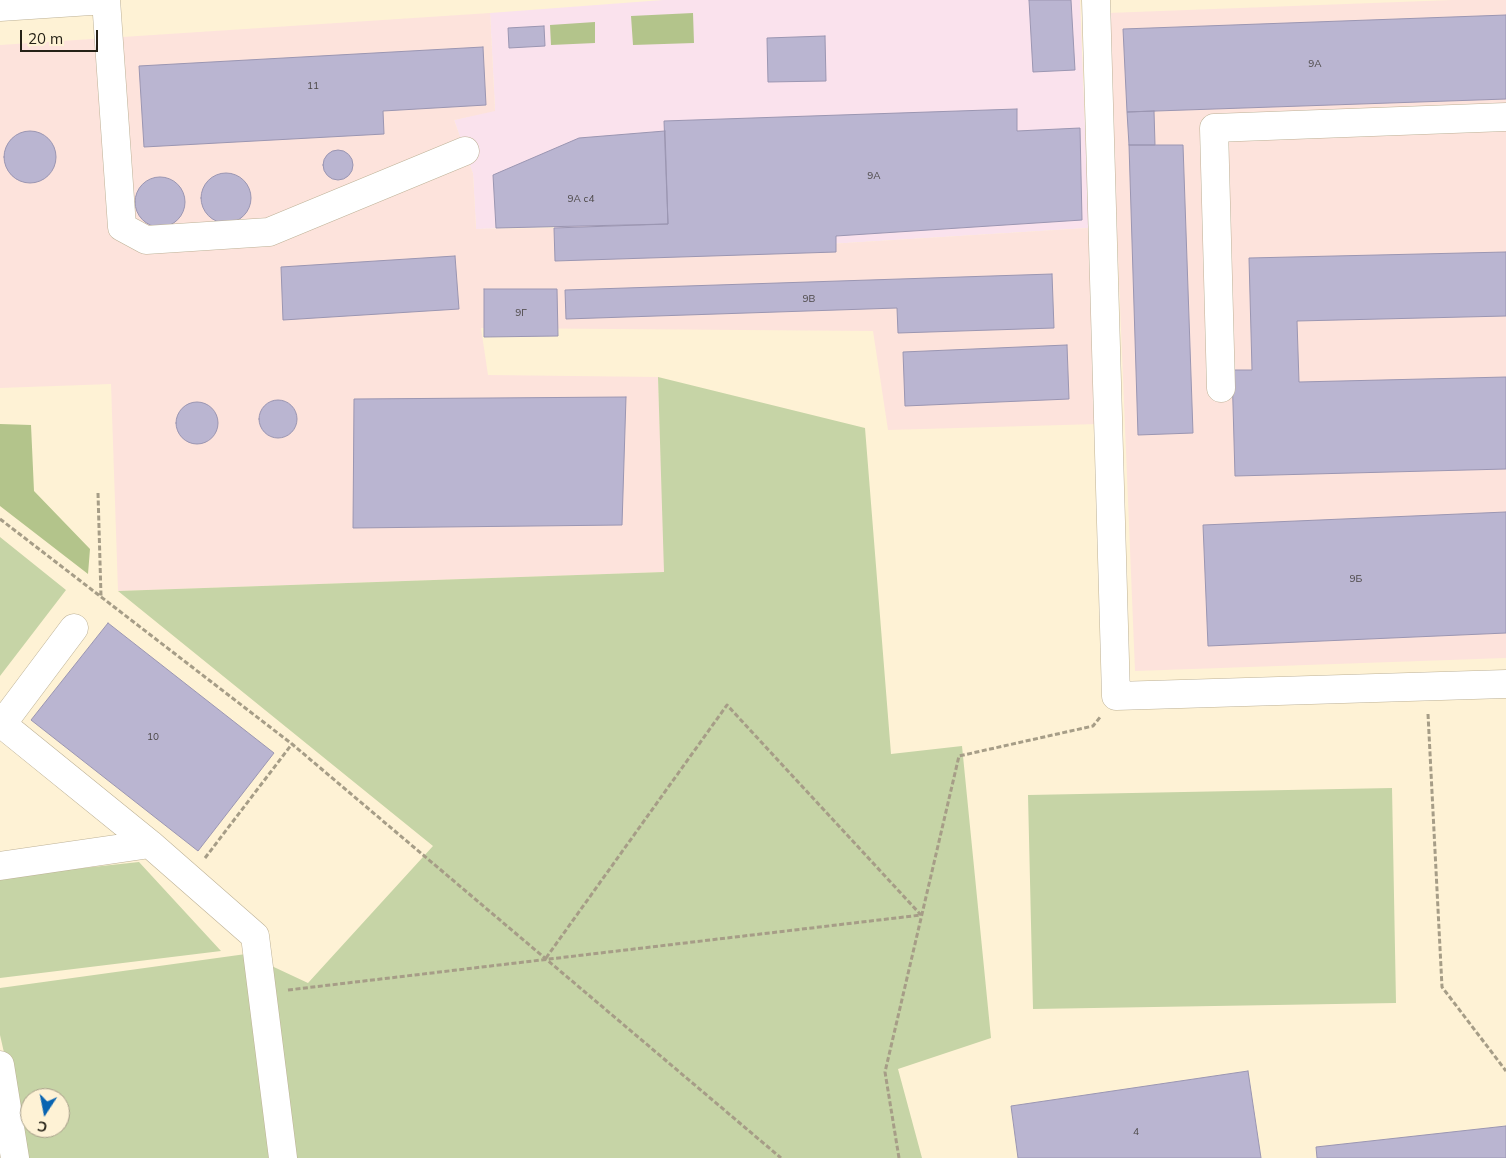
<!DOCTYPE html>
<html>
<head>
<meta charset="utf-8">
<style>
	body { margin:0 }
	#map { position:relative; width:1506px; height:1158px; overflow:hidden; background:#fef2d5; font-family:Mulish,sans-serif }
	canvas { display:block }
	.north { position:absolute; left:20px; top:1088px; width:50px; height:50px; box-sizing:border-box; background:#fef2d5; border:1px solid #a79e89; border-radius:50%; rotate:191deg; font-size:14px; font-weight:700; line-height:20px; text-align:center; color:#252116 }
	.north::after { content:''; display:block; margin:auto; width:18px; height:22px; background:#0864b1; clip-path:polygon(50% 0,100% 100%,50% 72%,0 100%) }
	.scale { position:absolute; left:20px; top:30px; width:78px; height:22px; box-sizing:border-box; border:2px solid #252116; border-top:0; padding-left:6px; font-size:15px; line-height:18px; white-space:nowrap; color:#252116; -webkit-text-stroke:4px #fef2d5; paint-order:stroke }
</style>
</head>
<body>
<div id="map">
<canvas width="1506" height="1158"></canvas>
<div class="north">С</div>
<div class="scale">20 m</div>
</div>
<script>
const ctx = document.querySelector('canvas').getContext('2d');
ctx.lineJoin = 'round';
function paint(path, color) { ctx.fillStyle = color; ctx.fill(path, 'evenodd'); }
const poly = rows => new Path2D(rows.map(r => 'M' + r).join(''));
function strokePath(path, color, width, dash) { ctx.strokeStyle = color; ctx.lineWidth = width; ctx.lineCap = dash ? 'butt' : 'round'; ctx.setLineDash(dash || []); ctx.stroke(path); }
function drawText(font, color, halo, rows, align = 'center') {
  ctx.font = font + ' Mulish,sans-serif'; ctx.lineWidth = 4.5; ctx.setLineDash([]); ctx.textBaseline = 'middle'; ctx.strokeStyle = halo; ctx.fillStyle = color; for (const [text, x, y, turn = 0] of rows) {
    ctx.save(); ctx.translate(x, y); ctx.rotate((+turn || 0) * Math.PI / 180); ctx.textAlign = isNaN(turn) ? turn : align; if (halo) ctx.strokeText(text, 0, 0); ctx.fillText(text, 0, 0); ctx.restore();
  }
}
const commercial = poly([
	[663,0,1080,0,1089,228,555,261,554,227,476,229,473,174,454,120,495,110,490,13]
]);
const industrial = poly([
	[1452,0,1506,0,1506,658,1135,671,1108,13],
	[490,13,495,111,454,120,473,174,476,229,554,228,555,261,1089,228,1098,424,888,430,873,331,481,328,488,375,658,377,665,572,118,591,111,384,0,388,0,45]
]);
const green = poly([
	[658,377,865,428,891,754,962,746,991,1038,898,1069,922,1158,28,1158,0,1035,0,988,246,954,308,983,433,846,118,591,664,572],
	[30,1098,60,1098,60,1128,30,1128],
	[0,537,66,590,0,676],
	[1392,788,1396,1003,1033,1009,1028,795],
	[139,862,221,951,0,978,0,877]
]);
const forest = poly([
	[693,13,694,43,633,45,631,16],
	[595,22,595,43,551,45,550,25],
	[0,424,31,425,34,491,90,549,88,574,0,506]
]);
const building = poly([
	[1029,0,1071,0,1075,70,1033,72,1029,0],
	[1506,15,1506,99,1127,112,1123,29,1506,15],
	[544,26,545,46,509,48,508,28,544,26],
	[825,36,826,81,768,82,767,38,825,36],
	[483,47,486,105,383,111,384,134,144,147,139,66,483,47],
	[1017,109,1017,131,1080,128,1082,220,836,236,836,252,555,261,554,228,668,224,664,121,1017,109],
	[1154,111,1155,145,1129,145,1127,112,1154,111],
	'4 157a26 26 0 1 1 52 0a26 26 0 1 1-52 0Z',
	[665,131,668,224,496,228,493,175,579,138,665,131],
	[1129,145,1183,145,1193,433,1138,435,1129,145],
	'323 165a15 15 0 1 1 30 0a15 15 0 1 1-30 0Z',
	'201 198a25 25 0 1 1 50 0a25 25 0 1 1-50 0Z',
	'135 202a25 25 0 1 1 50 0a25 25 0 1 1-50 0Z',
	[1506,252,1506,316,1297,321,1299,382,1506,377,1506,469,1235,476,1232,370,1252,370,1249,258,1506,252],
	[455,256,459,309,283,320,281,267,455,256],
	[1052,274,1054,328,898,333,897,308,566,319,565,290,1052,274],
	[484,289,557,289,558,336,484,337,484,289],
	[1067,345,1069,399,905,406,903,352,1067,345],
	[626,397,622,525,353,528,354,399,626,397],
	'259 419a19 19 0 1 1 38 0a19 19 0 1 1-38 0Z',
	'176 423a21 21 0 1 1 42 0a21 21 0 1 1-42 0Z',
	[1506,512,1506,633,1208,646,1203,525,1506,512],
	[108,623,274,753,198,851,31,720,108,623],
	[1248,1071,1261,1158,1018,1158,1011,1106,1248,1071],
	[1506,1126,1506,1158,1317,1158,1316,1147,1506,1126]
]);
const path = poly([
	[98,493,101,596],
	[0,519,292,744,781,1158],
	[1428,714,1442,987,1506,1071],
	[205,858,292,744],
	[546,958,727,705,921,915],
	[288,990,921,915],
	[899,1158,885,1072,959,756,1093,726,1101,716]
]);
const minor = poly([
	[106,0,122,227,146,240,269,232,465,151],
	[1096,0,1116,696,1506,684],
	[0,7,106,0],
	[1221,388,1214,128,1506,117],
	[74,628,2,724,150,844,255,936,283,1158],
	[0,866,150,844],
	[0,1065,15,1158]
]);
const numberNames = [
	["9А",1315,64],
	["11",313,86],
	["9А",874,176],
	["9А с4",581,199],
	["9В",809,299],
	["9Г",521,313],
	["9Б",1356,579],
	["10",153,737],
	["4",1136,1132]
];
paint(commercial, '#fae2ed');
paint(industrial, '#fde3dc');
paint(green, '#c6d4a6');
paint(forest, '#b3c48b');
paint(building, '#bab5d1');
strokePath(building, '#9b96b2', 1);
strokePath(minor, '#bdb196', 29);
strokePath(path, '#a69d87', 3, [5, 2.5]);
strokePath(minor, '#fff', 28);
drawText('10px', '#4a4645', null, numberNames);
</script>
</body>
</html>
